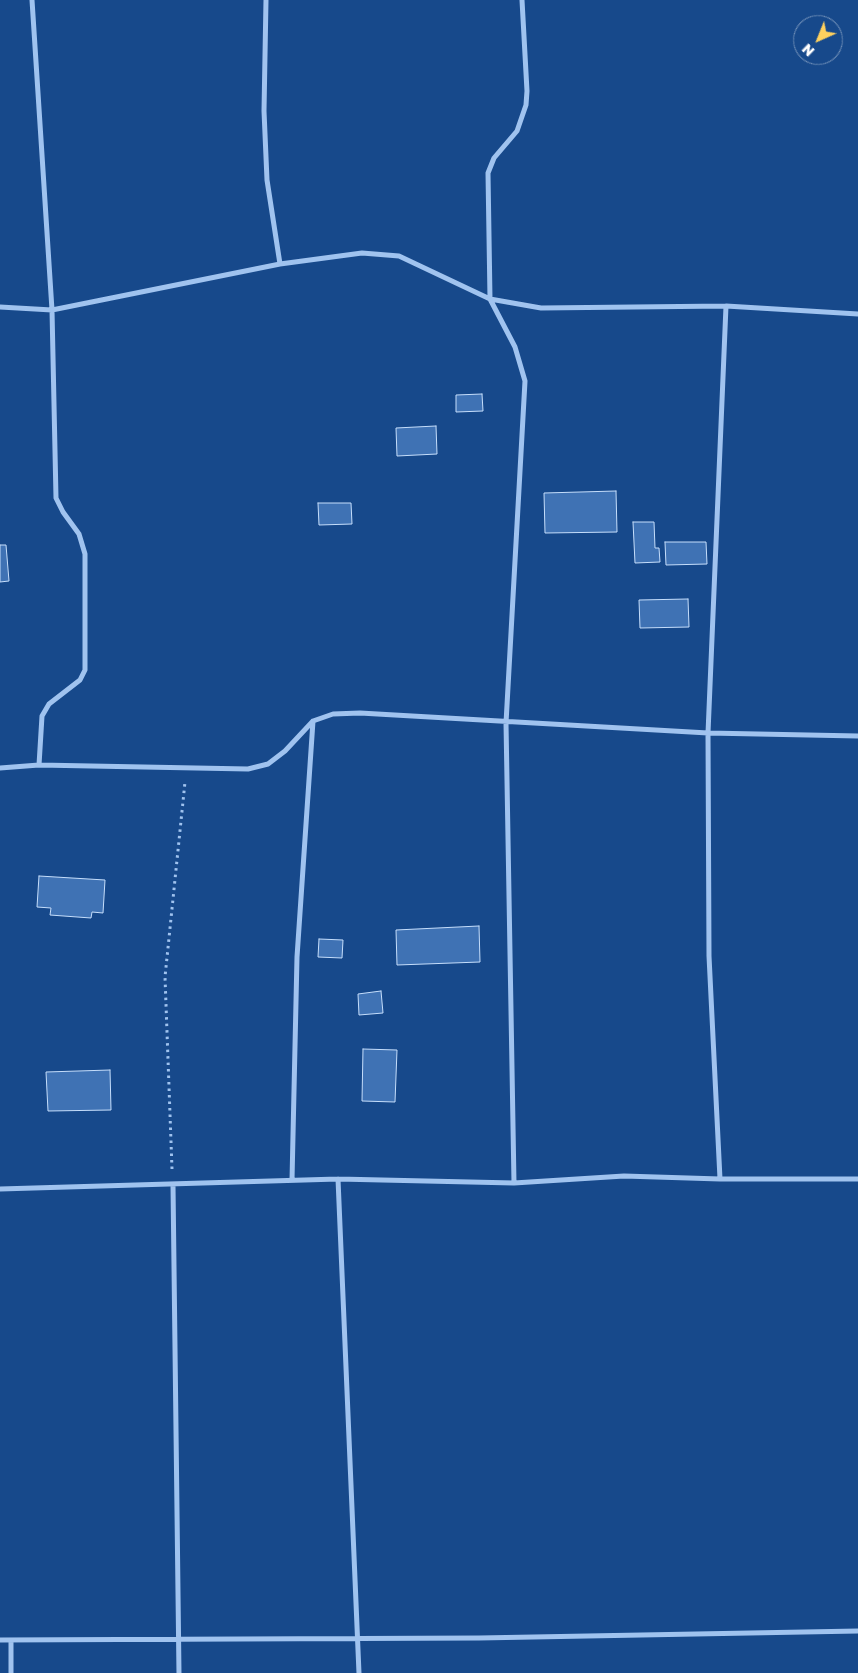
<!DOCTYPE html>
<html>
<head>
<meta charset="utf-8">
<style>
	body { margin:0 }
	#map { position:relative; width:858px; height:1673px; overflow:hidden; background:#17498b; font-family:"Golos Text",sans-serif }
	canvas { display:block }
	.north { position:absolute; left:793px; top:15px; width:50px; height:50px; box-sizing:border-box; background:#17498b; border:1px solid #7492b9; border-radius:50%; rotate:224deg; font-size:14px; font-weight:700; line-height:20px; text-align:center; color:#fff }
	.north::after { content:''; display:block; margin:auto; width:18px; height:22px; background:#ffd15e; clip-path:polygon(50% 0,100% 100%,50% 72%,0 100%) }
</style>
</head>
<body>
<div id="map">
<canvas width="858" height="1673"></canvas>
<div class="north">N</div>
</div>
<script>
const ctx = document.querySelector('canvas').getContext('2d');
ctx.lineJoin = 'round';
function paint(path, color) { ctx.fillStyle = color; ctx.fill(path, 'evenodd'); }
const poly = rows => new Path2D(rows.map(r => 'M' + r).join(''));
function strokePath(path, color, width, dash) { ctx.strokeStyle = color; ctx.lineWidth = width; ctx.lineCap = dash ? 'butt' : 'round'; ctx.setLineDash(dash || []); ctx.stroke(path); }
const building = poly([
	[482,394,483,411,456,412,456,395,482,394],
	[436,426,437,454,397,456,396,428,436,426],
	[616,491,617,532,545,533,544,493,616,491],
	[318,503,351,503,352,524,319,525,318,503],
	[633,522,654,522,655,548,659,548,660,562,635,563,633,522],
	[665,542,706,542,707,564,666,565,665,542],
	[0,545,6,545,9,581,0,582,0,545],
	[688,599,689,627,640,628,639,600,688,599],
	[39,876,105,880,103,913,92,912,91,918,50,915,51,908,37,907,39,876],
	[479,926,480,962,397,965,396,930,479,926],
	[319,939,343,940,342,958,318,957,319,939],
	[381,991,383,1013,359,1015,358,994,381,991],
	[363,1049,397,1050,395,1102,362,1101,363,1049],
	[110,1070,111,1110,48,1111,46,1072,110,1070]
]);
const path = poly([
	[172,1169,165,977,185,782]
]);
const minor = poly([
	[32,0,52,310,56,498,63,512,79,534,85,554,85,670,80,680,49,704,42,716,39,765],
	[266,0,264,111,267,180,280,264],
	[0,307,52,310,280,264,362,253,399,256,490,299,541,308,726,306,858,314],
	[0,768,39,765,248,769,268,764,285,751,313,721,333,714,360,713,708,733,858,736],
	[338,1179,359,1673],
	[720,1179,709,956,708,733,726,306],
	[292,1180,297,957,313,721],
	[514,1183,506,723,525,381,515,347,490,299,488,173,494,158,517,131,526,105,527,91,522,0],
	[173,1185,179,1673],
	[0,1189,338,1179,514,1183,624,1176,720,1179,858,1179],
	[0,1640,479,1638,858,1631],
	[11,1673,11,1640]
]);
paint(building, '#3f72b4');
strokePath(building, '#c6defb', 1);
strokePath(path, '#a0c3ef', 3, [2.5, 4]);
strokePath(minor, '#a0c3ef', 5);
</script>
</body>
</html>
